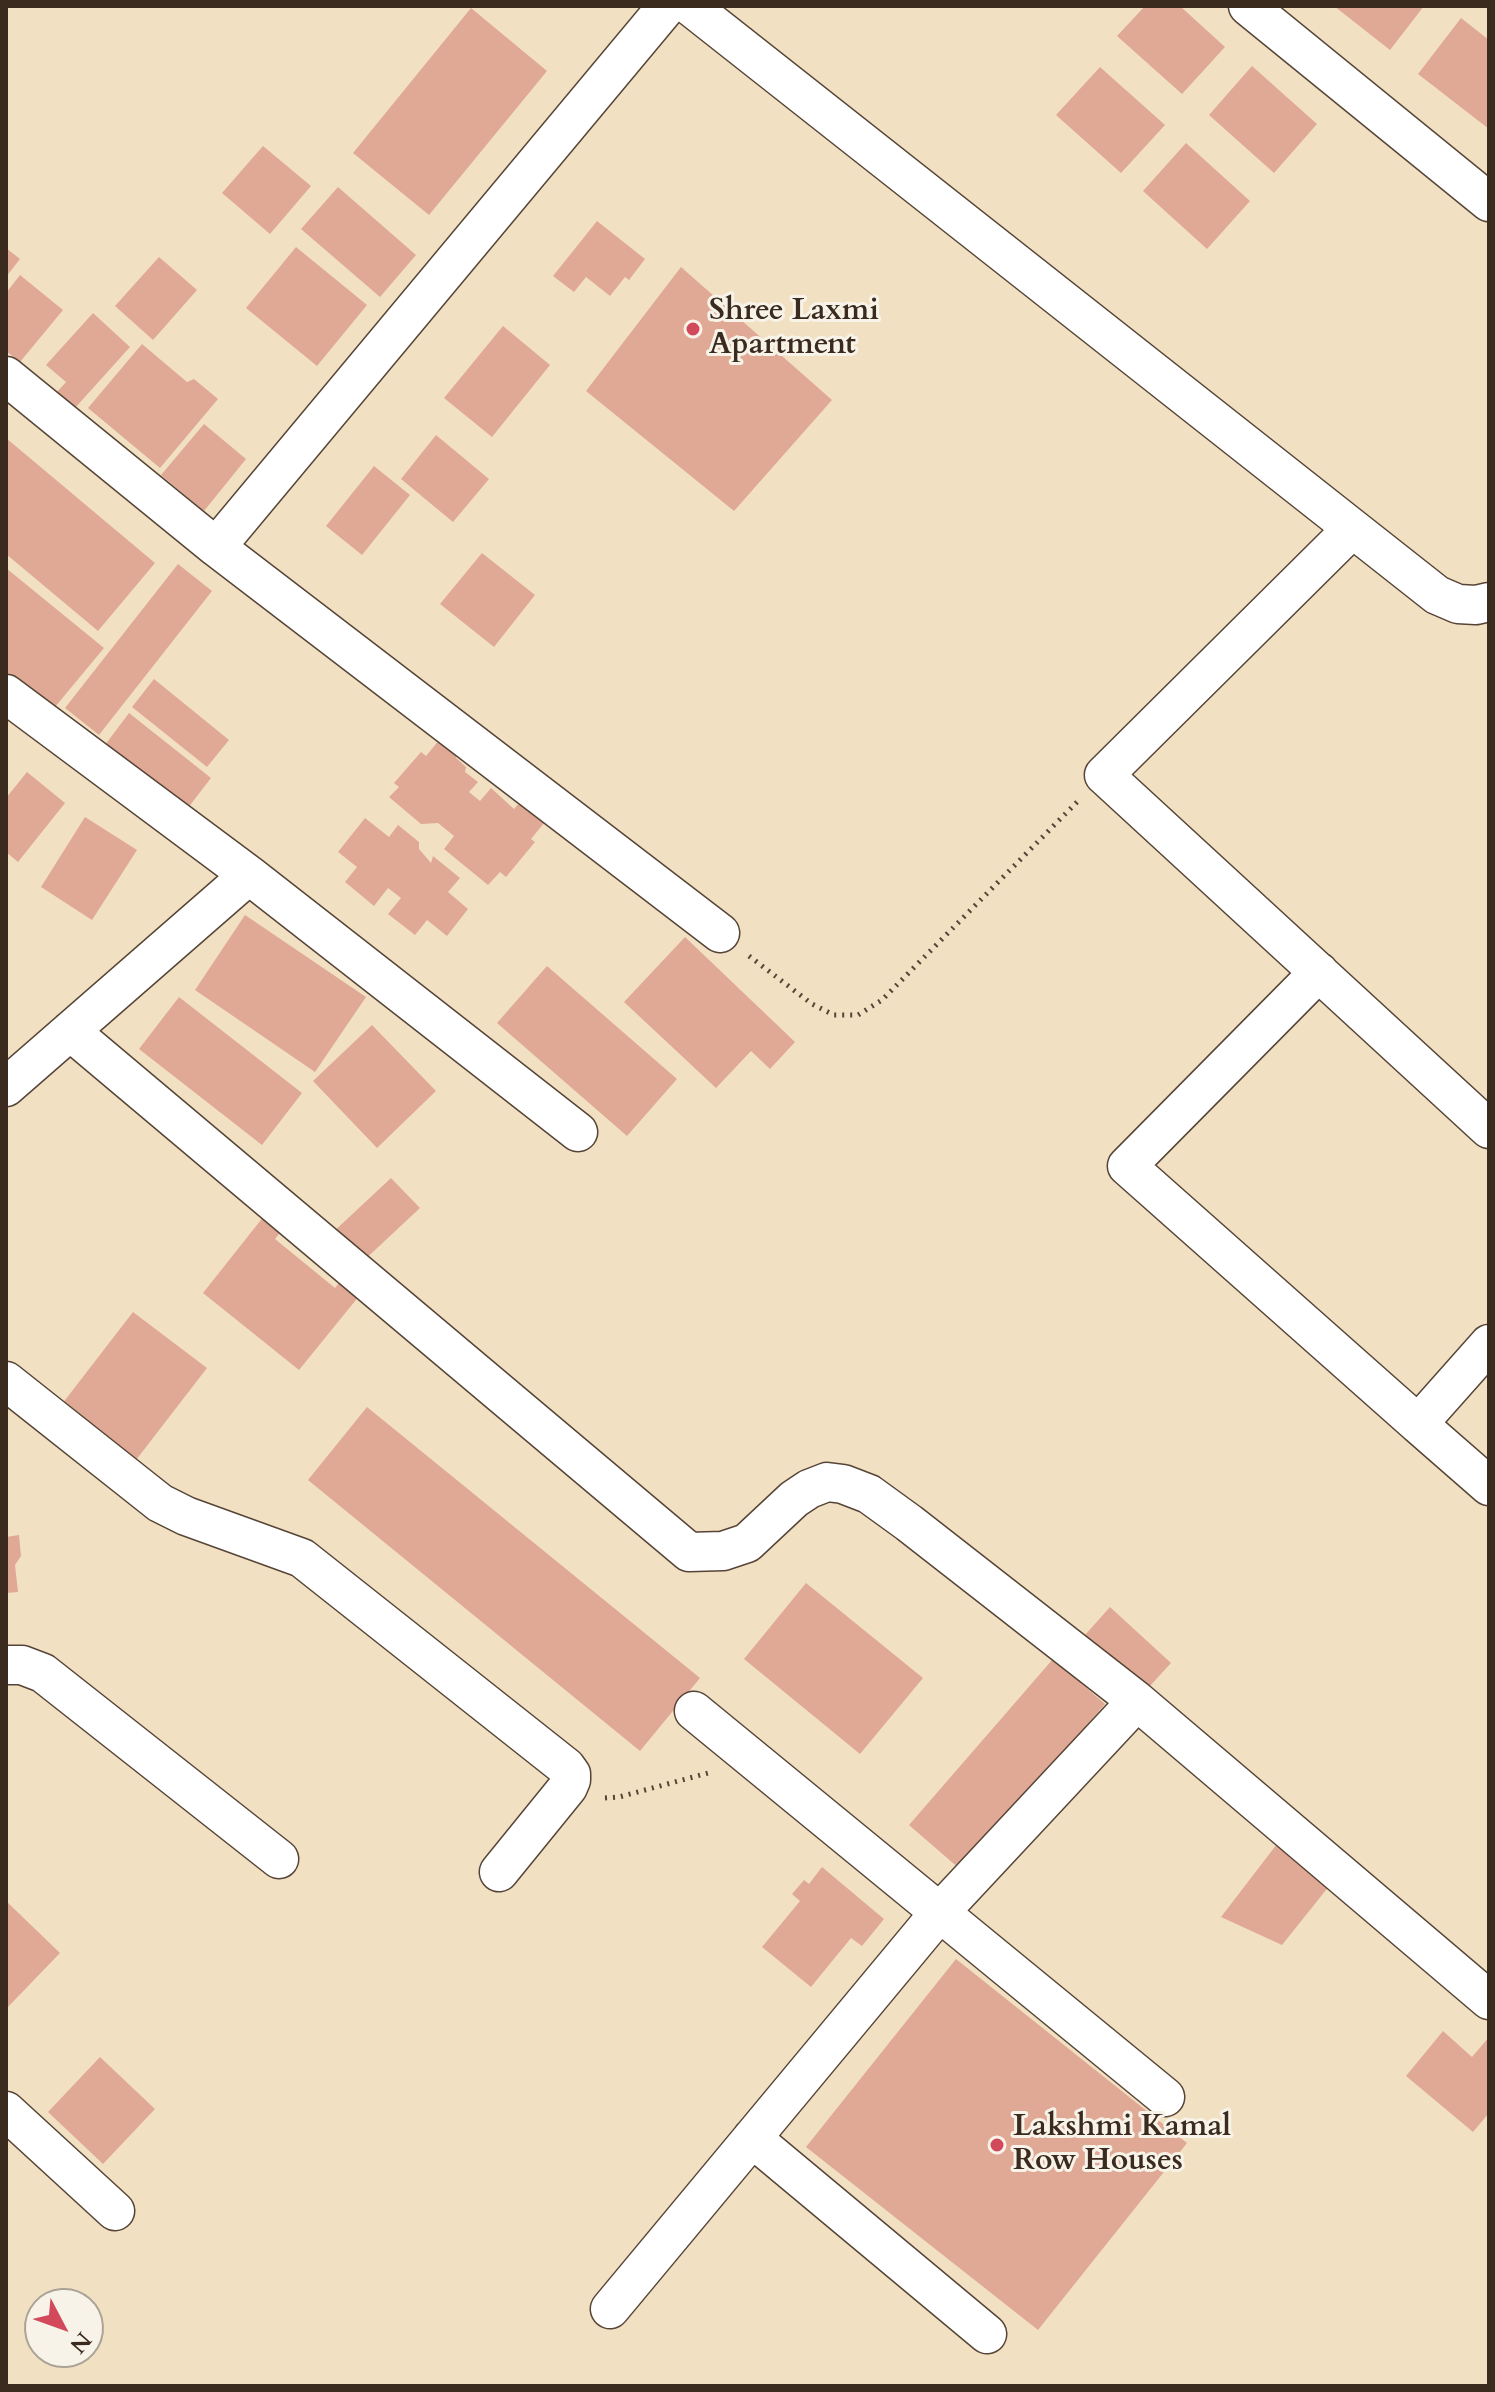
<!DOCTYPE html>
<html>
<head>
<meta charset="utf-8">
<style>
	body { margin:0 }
	#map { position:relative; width:1495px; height:2392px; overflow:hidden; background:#f2e0c3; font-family:Cardo,serif }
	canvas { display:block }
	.frame { position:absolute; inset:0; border:8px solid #3b2a1e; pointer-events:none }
	.north { position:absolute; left:24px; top:2288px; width:80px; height:80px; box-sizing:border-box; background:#f7f3e8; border:2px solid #aca397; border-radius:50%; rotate:131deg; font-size:22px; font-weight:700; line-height:32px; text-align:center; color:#3b2a1e }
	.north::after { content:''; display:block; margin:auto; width:28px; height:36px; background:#d1495b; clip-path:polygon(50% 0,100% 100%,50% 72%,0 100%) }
</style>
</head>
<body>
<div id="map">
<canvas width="1495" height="2392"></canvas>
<div class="frame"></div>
<div class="north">N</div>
</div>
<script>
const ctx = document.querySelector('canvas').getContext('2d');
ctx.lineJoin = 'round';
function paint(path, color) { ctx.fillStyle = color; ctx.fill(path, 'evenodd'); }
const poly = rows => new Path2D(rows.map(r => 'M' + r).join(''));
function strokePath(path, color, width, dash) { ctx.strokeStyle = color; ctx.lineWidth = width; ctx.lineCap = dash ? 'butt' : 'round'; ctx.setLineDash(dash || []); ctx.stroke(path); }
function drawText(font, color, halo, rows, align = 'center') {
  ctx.font = font + ' Cardo,serif'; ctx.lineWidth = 6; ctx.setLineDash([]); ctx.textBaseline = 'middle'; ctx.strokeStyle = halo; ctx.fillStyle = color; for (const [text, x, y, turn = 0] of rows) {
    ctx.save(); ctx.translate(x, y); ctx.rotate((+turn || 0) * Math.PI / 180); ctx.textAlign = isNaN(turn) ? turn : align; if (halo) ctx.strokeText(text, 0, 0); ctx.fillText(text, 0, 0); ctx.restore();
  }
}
const building = poly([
	[1145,6,1180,6,1225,47,1182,94,1117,36],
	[1334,6,1424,6,1390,50],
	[471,8,547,71,429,215,353,153],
	[1461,18,1489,40,1489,129,1418,74],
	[1252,66,1317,124,1274,173,1209,115],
	[1100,67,1165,125,1121,173,1056,115],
	[1186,143,1250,201,1207,249,1143,191],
	[263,146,311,186,270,234,222,193],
	[338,187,416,255,380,297,301,229],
	[597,221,645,259,629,280,625,277,610,296,586,277,574,292,553,276],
	[296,247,367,305,317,366,246,308],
	[6,248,20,259,6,277],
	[159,257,197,290,153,340,115,306],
	[681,267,832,400,734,511,586,391],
	[20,275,63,310,20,362,6,351,6,293],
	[93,313,130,347,75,408,57,392,66,382,46,365],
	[503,326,550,365,492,437,444,398],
	[142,344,187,382,194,379,218,399,160,468,88,408],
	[204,424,246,459,204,511,161,475],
	[436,435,489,479,453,522,401,479],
	[6,438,155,563,98,631,6,554],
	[374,466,410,495,362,555,326,526],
	[482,553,535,595,494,647,440,604],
	[178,564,212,591,99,735,65,708],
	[6,568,104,648,50,713,6,676],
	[154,679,229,740,207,767,132,707],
	[129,713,211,778,184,813,102,749],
	[440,739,456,752,456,758,466,767,465,772,478,782,469,792,480,801,491,788,514,809,520,802,544,823,531,839,535,842,506,877,500,872,488,885,444,849,454,836,438,823,421,824,389,797,399,787,394,783,421,752,426,756],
	[27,772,65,803,18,862,6,852,6,798],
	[85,817,137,850,92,920,41,887],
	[365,818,389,837,398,825,419,842,419,849,431,863,433,856,460,878,448,892,468,909,447,936,427,920,415,935,388,914,401,898,388,888,374,906,345,882,357,867,338,852],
	[245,915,366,997,315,1072,195,990],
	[685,937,795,1042,770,1069,751,1051,716,1088,624,1002],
	[547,966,677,1079,627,1136,497,1023],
	[179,997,302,1093,262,1145,139,1049],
	[372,1025,436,1091,377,1148,313,1081],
	[391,1178,420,1208,359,1265,330,1235],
	[268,1211,286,1225,275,1239,335,1288,345,1275,364,1290,299,1370,203,1293],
	[133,1312,207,1368,136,1460,62,1404],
	[367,1407,700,1678,640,1751,308,1480],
	[19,1535,21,1556,15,1565,18,1592,6,1593,6,1537],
	[806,1583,923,1678,860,1754,744,1659],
	[1110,1607,1171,1663,1138,1699,1077,1644],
	[1053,1659,1105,1704,961,1870,909,1825],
	[1277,1844,1338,1875,1282,1945,1221,1917],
	[822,1867,884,1919,862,1946,851,1938,811,1987,762,1947,800,1901,792,1894,804,1880,809,1884],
	[6,1901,60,1953,6,2009],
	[956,1959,1187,2143,1038,2330,806,2147],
	[1443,2031,1472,2057,1489,2037,1489,2113,1473,2132,1406,2076],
	[100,2057,155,2109,103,2164,48,2112]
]);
const path = poly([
	[749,956,812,1004,834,1015,858,1015,882,1000,1077,802],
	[605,1798,619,1797,708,1773]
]);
const street = poly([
	[690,6,1437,595,1458,604,1476,605,1489,602],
	[1248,6,1489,202],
	[6,376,216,547,720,933],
	[1352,529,1104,775,1489,1129],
	[216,547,667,6],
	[6,694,249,875,578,1132],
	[1319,972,1127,1166,1418,1424],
	[70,1031,689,1552,723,1551,747,1543,794,1499,809,1489,827,1482,843,1484,869,1494,909,1523,1137,1701,1489,2000],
	[6,1087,249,875],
	[1489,1344,1418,1424,1489,1486],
	[6,1381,160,1503,186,1516,302,1558,566,1767,571,1774,571,1780,568,1787,499,1872],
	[6,1665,22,1665,43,1673,279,1859],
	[694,1711,1165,2097],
	[6,2111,115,2211],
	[752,2138,987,2334],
	[610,2309,940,1912,1137,1701]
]);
const markers = [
	[693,329,8,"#d1495b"],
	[997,2145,8,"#d1495b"]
];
const poiNames = [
	["Shree Laxmi",709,312],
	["Apartment",709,346],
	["Lakshmi Kamal",1013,2128],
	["Row Houses",1013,2162]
];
paint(building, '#e0a995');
strokePath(street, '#564537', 41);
strokePath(path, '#564537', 5, [2, 6]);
strokePath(street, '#fff', 38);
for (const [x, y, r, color] of markers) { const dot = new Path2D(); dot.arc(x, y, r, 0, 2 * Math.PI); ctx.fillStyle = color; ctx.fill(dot); strokePath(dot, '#f7f3e8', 3); }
drawText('bold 30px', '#3b2a1e', '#f7f3e8', poiNames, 'left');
</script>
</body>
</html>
